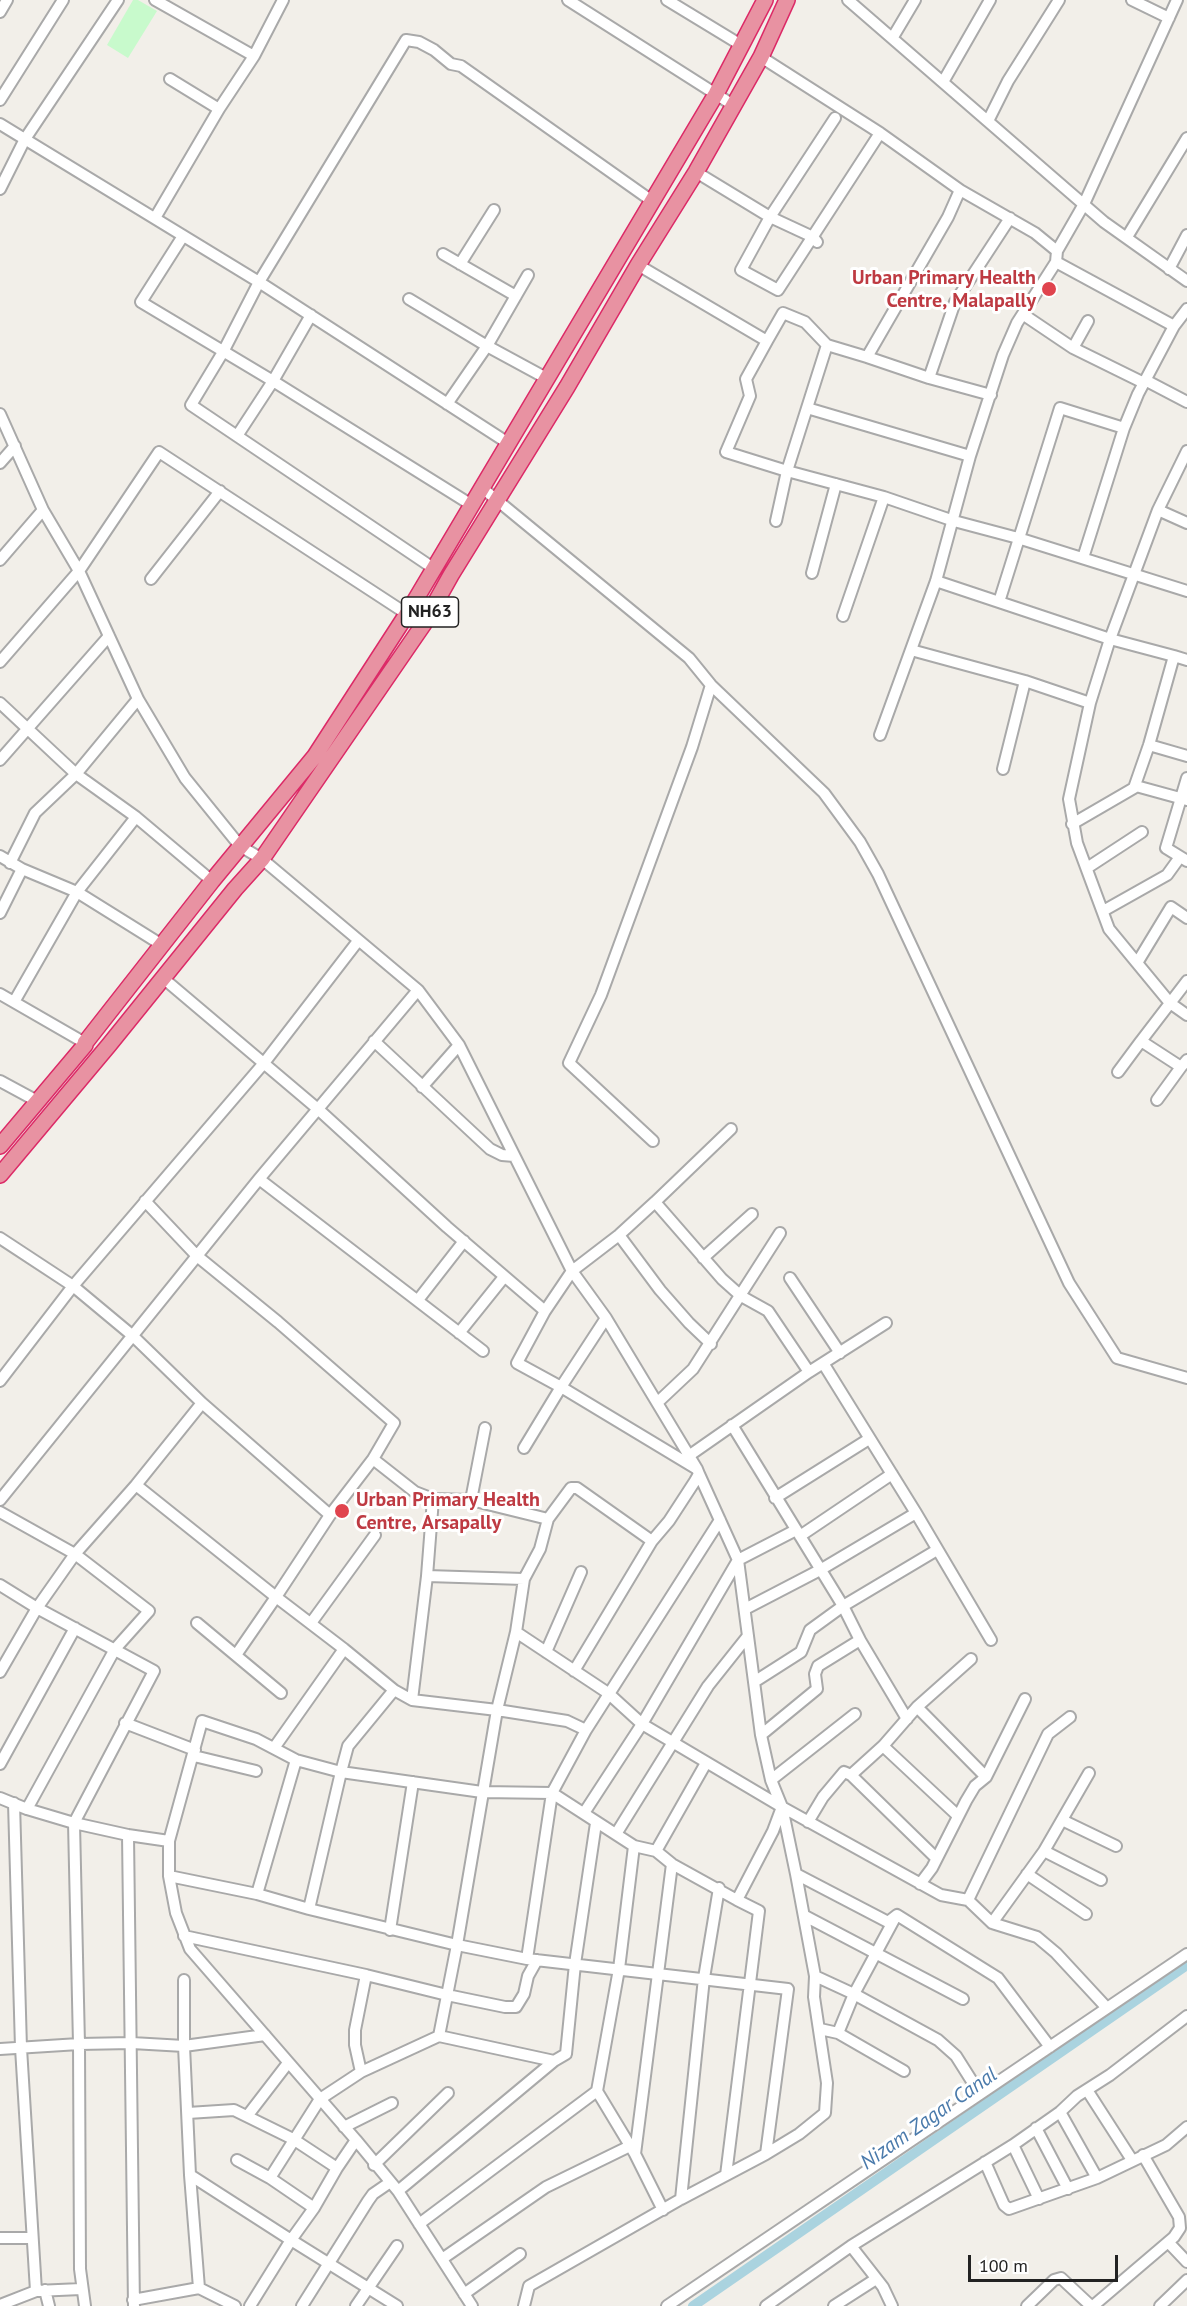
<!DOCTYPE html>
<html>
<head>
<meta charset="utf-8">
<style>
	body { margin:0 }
	#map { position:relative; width:1187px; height:2306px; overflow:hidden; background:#f2efe9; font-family:"PT Sans",sans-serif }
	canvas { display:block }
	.scale { position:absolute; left:968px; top:2255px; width:150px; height:27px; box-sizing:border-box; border:3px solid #222; border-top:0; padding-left:8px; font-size:18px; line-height:21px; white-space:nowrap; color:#222; -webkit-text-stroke:4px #fff; paint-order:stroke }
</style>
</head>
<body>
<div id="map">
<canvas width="1187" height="2306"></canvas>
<div class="scale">100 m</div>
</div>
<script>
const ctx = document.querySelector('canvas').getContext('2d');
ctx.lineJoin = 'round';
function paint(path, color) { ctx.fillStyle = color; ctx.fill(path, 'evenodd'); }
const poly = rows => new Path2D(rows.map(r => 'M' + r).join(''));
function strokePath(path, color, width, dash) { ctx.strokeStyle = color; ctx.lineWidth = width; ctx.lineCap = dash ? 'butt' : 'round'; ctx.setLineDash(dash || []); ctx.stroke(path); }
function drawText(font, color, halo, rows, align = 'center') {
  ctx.font = font + ' "PT Sans",sans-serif'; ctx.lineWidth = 6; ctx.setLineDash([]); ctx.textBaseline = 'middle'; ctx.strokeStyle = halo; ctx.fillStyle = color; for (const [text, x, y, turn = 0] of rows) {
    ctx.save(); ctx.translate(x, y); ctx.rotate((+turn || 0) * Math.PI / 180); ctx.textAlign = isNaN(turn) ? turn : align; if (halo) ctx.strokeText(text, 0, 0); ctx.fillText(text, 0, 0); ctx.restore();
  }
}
const park = poly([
	[133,0,138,0,157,11,128,58,107,45]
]);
const canal = poly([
	[693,2306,1187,1965]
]);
const minor = poly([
	[568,0,733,105],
	[667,0,741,45],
	[848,0,1104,222,1187,281],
	[1132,0,1169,18],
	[0,12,7,0],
	[893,37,915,0],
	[254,56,283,0],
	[761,57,880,133,960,190,1035,233,1057,251,1084,204,1177,0],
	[170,79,219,109],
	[943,82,990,0],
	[0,100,63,0],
	[835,118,770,217,741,270,778,290,880,133],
	[988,121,1008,81,1059,0],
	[0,124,259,282,508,443],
	[696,172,770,217,813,237,817,242],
	[0,189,25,139,118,0],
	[155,218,219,109,254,56,155,0],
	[183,236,141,302,273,381,470,504],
	[1127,237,1187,138],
	[443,254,516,296],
	[1056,262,1174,326],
	[460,264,494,210],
	[638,265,767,341,746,379,750,396,726,452,787,471,884,497,954,521,1018,538,1187,591],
	[1169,269,1187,235],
	[409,299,487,346,546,378],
	[1024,315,1073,348,1144,383],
	[767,341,783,313,805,322,827,345,787,471,776,521],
	[827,345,867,357,948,217,960,190],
	[1073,348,1088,321],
	[867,357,929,378,991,395],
	[929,378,955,302,1010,218],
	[1145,380,1187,402],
	[447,404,487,346,528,275],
	[807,408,970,456],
	[0,414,43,510,79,571,138,699,185,778,240,846,262,859,418,990,459,1045,572,1271,606,1318,697,1469,699,1474,695,1481,669,1521,652,1541,574,1671],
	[237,436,273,381,311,315],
	[0,463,15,446],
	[481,487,689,658,711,685,824,793,860,842,878,874,1069,1283,1117,1358,1187,1378],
	[1158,510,1187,523],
	[1083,558,1124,428,1138,394,1174,326,1187,309],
	[0,560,43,510],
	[433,568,191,405,223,352,259,282,406,40,419,42,434,50,451,64,461,66,652,201],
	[812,573,836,484],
	[151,579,220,491],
	[936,581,1110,639,1174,656,1149,745,1134,788,1072,824],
	[999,602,1060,408,1124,428],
	[843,616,884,497],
	[911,650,1025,681,1090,703],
	[1174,656,1187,660],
	[0,662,79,571,159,452,407,614],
	[0,703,76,774,136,817,212,881],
	[880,735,936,581,970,456,1003,355,1017,323,1056,262,1057,251],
	[1149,745,1187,756],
	[0,760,109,636],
	[1003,769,1025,681],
	[1187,778,1166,848,1187,861],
	[1136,786,1187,800],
	[0,856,22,869,77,892,162,945],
	[10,863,35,813,76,774,138,699],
	[1087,868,1142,832],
	[1103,911,1167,875,1180,857],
	[0,913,22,869],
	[1187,918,1171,907,1137,963,1170,1003,1187,1015],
	[1137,963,1109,929,1077,843,1069,799,1090,703,1110,639,1158,510,1187,451],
	[163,978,319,1110,447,1227,545,1311],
	[1187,981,1141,1041,1181,1067,1187,1060],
	[0,994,85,1043],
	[14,1002,77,892,136,817],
	[374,1041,490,1149,502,1155,514,1156],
	[1118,1072,1141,1041],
	[0,1081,37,1101],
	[422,1087,459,1045],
	[1157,1100,1181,1067],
	[653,1141,569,1063,601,995,692,747,711,685],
	[259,1179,483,1351],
	[655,1202,731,1129],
	[619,1235,660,1290,689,1323,711,1344],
	[0,1238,73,1286,133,1336,202,1403,330,1515],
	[703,1258,752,1214],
	[790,1278,840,1353],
	[418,1300,464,1241],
	[606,1318,561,1387,697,1469],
	[459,1333,504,1277],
	[823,1363,916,1513,991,1640],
	[809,1372,886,1323],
	[0,1381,73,1286,264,1063,358,941],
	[658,1402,693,1369,780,1233],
	[732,1425,843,1606,860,1640,907,1719],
	[524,1448,561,1387,517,1363,545,1311,572,1271,619,1235,655,1202,722,1279,741,1296,768,1311,809,1372,690,1455],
	[136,1485,276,1597,330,1515,373,1459,394,1423,278,1322,197,1256,145,1201],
	[775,1498,869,1439],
	[433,1499,471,1500,485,1428],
	[0,1500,259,1179,418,990],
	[471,1500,548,1519],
	[0,1512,75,1554,149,1611,115,1649,27,1809],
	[800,1536,892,1474],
	[524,1579,540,1549,548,1519,571,1488,577,1488,652,1541],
	[0,1585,37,1608,0,1672],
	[745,1609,820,1570,916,1513],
	[197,1623,281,1693],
	[311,1623,375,1535],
	[516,1632,608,1693,642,1724,782,1807,771,1780,761,1735,738,1560,699,1474],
	[546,1652,581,1572],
	[236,1655,276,1597,344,1649,394,1690,412,1700,497,1710,516,1632,524,1579,427,1576,433,1499,415,1492,373,1459],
	[754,1682,801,1652,810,1630,843,1606,937,1550],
	[394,1690,348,1746,341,1772,482,1792,552,1793,634,1846,656,1851,672,1864,737,1900,773,1831,782,1807],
	[412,1700,427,1576],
	[917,1707,986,1777],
	[125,1723,195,1750],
	[586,1730,567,1721,497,1710,457,1945,527,1959,788,1989,766,2154],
	[761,1735,817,1689,815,1674,818,1666,860,1640],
	[883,1746,957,1815],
	[274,1748,344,1649],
	[194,1756,256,1771],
	[0,1764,75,1628],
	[851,1775,936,1858],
	[771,1780,855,1714],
	[0,1798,27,1809,74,1823,128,1835,169,1841],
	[14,1803,21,2048,36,2291],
	[584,1813,642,1724,738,1560,796,1530],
	[1062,1820,1116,1846],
	[808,1822,823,1797,844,1772,851,1775,883,1746,917,1707,971,1659],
	[616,1834,708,1686,747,1637],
	[128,1835,134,2306],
	[634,1846,619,1969,597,2091,635,2154],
	[656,1851,706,1763],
	[1044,1851,1101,1880],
	[796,1874,888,1922,897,1915,998,1978,1050,2047],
	[1027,1874,1086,1914],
	[169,1876,257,1894,309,1909,457,1945,439,2036],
	[920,1884,932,1868,966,1801,975,1786,986,1777,1025,1699],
	[257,1894,296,1760],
	[968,1900,1048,1734,1070,1717],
	[309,1909,341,1772,296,1760,256,1739,202,1721,169,1841,169,1876,176,1913,190,1949,356,2140,398,2191,472,2306],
	[805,1916,963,1999],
	[992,1923,1044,1851,1089,1773],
	[390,1930,413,1782],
	[184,1936,366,1975,355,2030,355,2045,361,2072],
	[527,1959,552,1793,586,1730,720,1520],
	[366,1975,447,1995,505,2007,516,2007,524,1994,528,1976,537,1960],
	[815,1976,854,1994,938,2040,956,2056,980,2094],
	[184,1980,184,2046,190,2175,199,2288],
	[820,2029,838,2033,854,1994,896,1916],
	[838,2033,904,2071],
	[0,2049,79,2044,132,2043,184,2046,265,2035],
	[1087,2090,1132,2160],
	[1060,2112,1097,2178],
	[188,2113,234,2110,293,2139,337,2168,314,2208,291,2240,190,2175],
	[248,2115,288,2063],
	[344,2127,392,2103],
	[1036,2128,1068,2189],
	[1013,2145,1039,2199],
	[237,2160,270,2178,314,2208],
	[985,2162,1004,2205,1009,2209,1097,2178,1166,2145,1187,2127],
	[374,2165,448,2093],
	[337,2168,356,2140],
	[726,2175,759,1911,737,1900],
	[270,2178,320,2099,361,2072,439,2036,554,2061],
	[398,2191,554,2061,566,2054,575,1964,596,1823],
	[681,2199,704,1978,719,1888],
	[663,2210,635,2154,672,1864],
	[419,2224,597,2091],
	[0,2238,32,2238],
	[1168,2242,1187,2262],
	[851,2246,883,2287,892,2306],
	[442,2259,546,2187,630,2146],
	[45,2290,49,2306],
	[464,2294,520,2254],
	[133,2300,199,2288,235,2306],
	[0,2305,36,2291,81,2289],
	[85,2306,80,2269,79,2044,74,1823,154,1671,37,1608,75,1554,136,1485,202,1403],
	[250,2306,291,2240,397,2306],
	[302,2306,368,2201,373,2194,389,2183],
	[356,2306,397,2246],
	[524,2306,529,2286,681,2199,766,2154,799,2134,825,2113,827,2083,814,1997,815,1976,796,1874,782,1807,941,1895,968,1900,992,1923,1037,1937,1056,1953,1107,2008],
	[667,2306,1187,1954],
	[766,2306,851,2246,1013,2145,1060,2112,1077,2096,1110,2075,1187,2016],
	[834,2306,876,2279],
	[1027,2306,1054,2280,1061,2278,1091,2306],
	[1093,2306,1174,2237,1180,2228,1179,2217,1143,2155],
	[1160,2306,1187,2280]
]);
const highway = poly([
	[0,1146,85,1045,85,1043,212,881,315,756,407,614,716,94,765,0],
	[0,1175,109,1045,235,889,262,859,423,625,451,575,567,387,638,265,696,172,761,57,787,0]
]);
const markers = [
	[1049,289,8,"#e0444e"],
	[342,1511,8,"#e0444e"]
];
const shields = [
	[430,612,57]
];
const shieldNames = [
	["NH63",430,612]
];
const healthNames = [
	["Urban Primary Health",1036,278],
	["Centre, Malapally",1036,301],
	["Urban Primary Health",356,1500,"left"],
	["Centre, Arsapally",356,1523,"left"]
];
const waterNames = [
	["Nizam Zagar Canal",929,2119,-35]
];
paint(park, '#c8facc');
strokePath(canal, '#aad3df', 10);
strokePath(minor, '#a9a9a9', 14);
strokePath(highway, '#dc2a67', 18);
strokePath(minor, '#fff', 10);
strokePath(highway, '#e892a2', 15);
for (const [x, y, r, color] of markers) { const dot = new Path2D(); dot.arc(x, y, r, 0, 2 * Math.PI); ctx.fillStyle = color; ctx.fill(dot); strokePath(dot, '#fff', 2); }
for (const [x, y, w] of shields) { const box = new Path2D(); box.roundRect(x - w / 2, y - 15, w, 30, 4.5); ctx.fillStyle = '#fff'; ctx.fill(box); strokePath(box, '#222', 1.5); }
drawText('bold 18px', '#222', null, shieldNames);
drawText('bold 20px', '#be3a42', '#fff', healthNames, 'right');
drawText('italic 21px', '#4a7aab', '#fff', waterNames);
</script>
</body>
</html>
